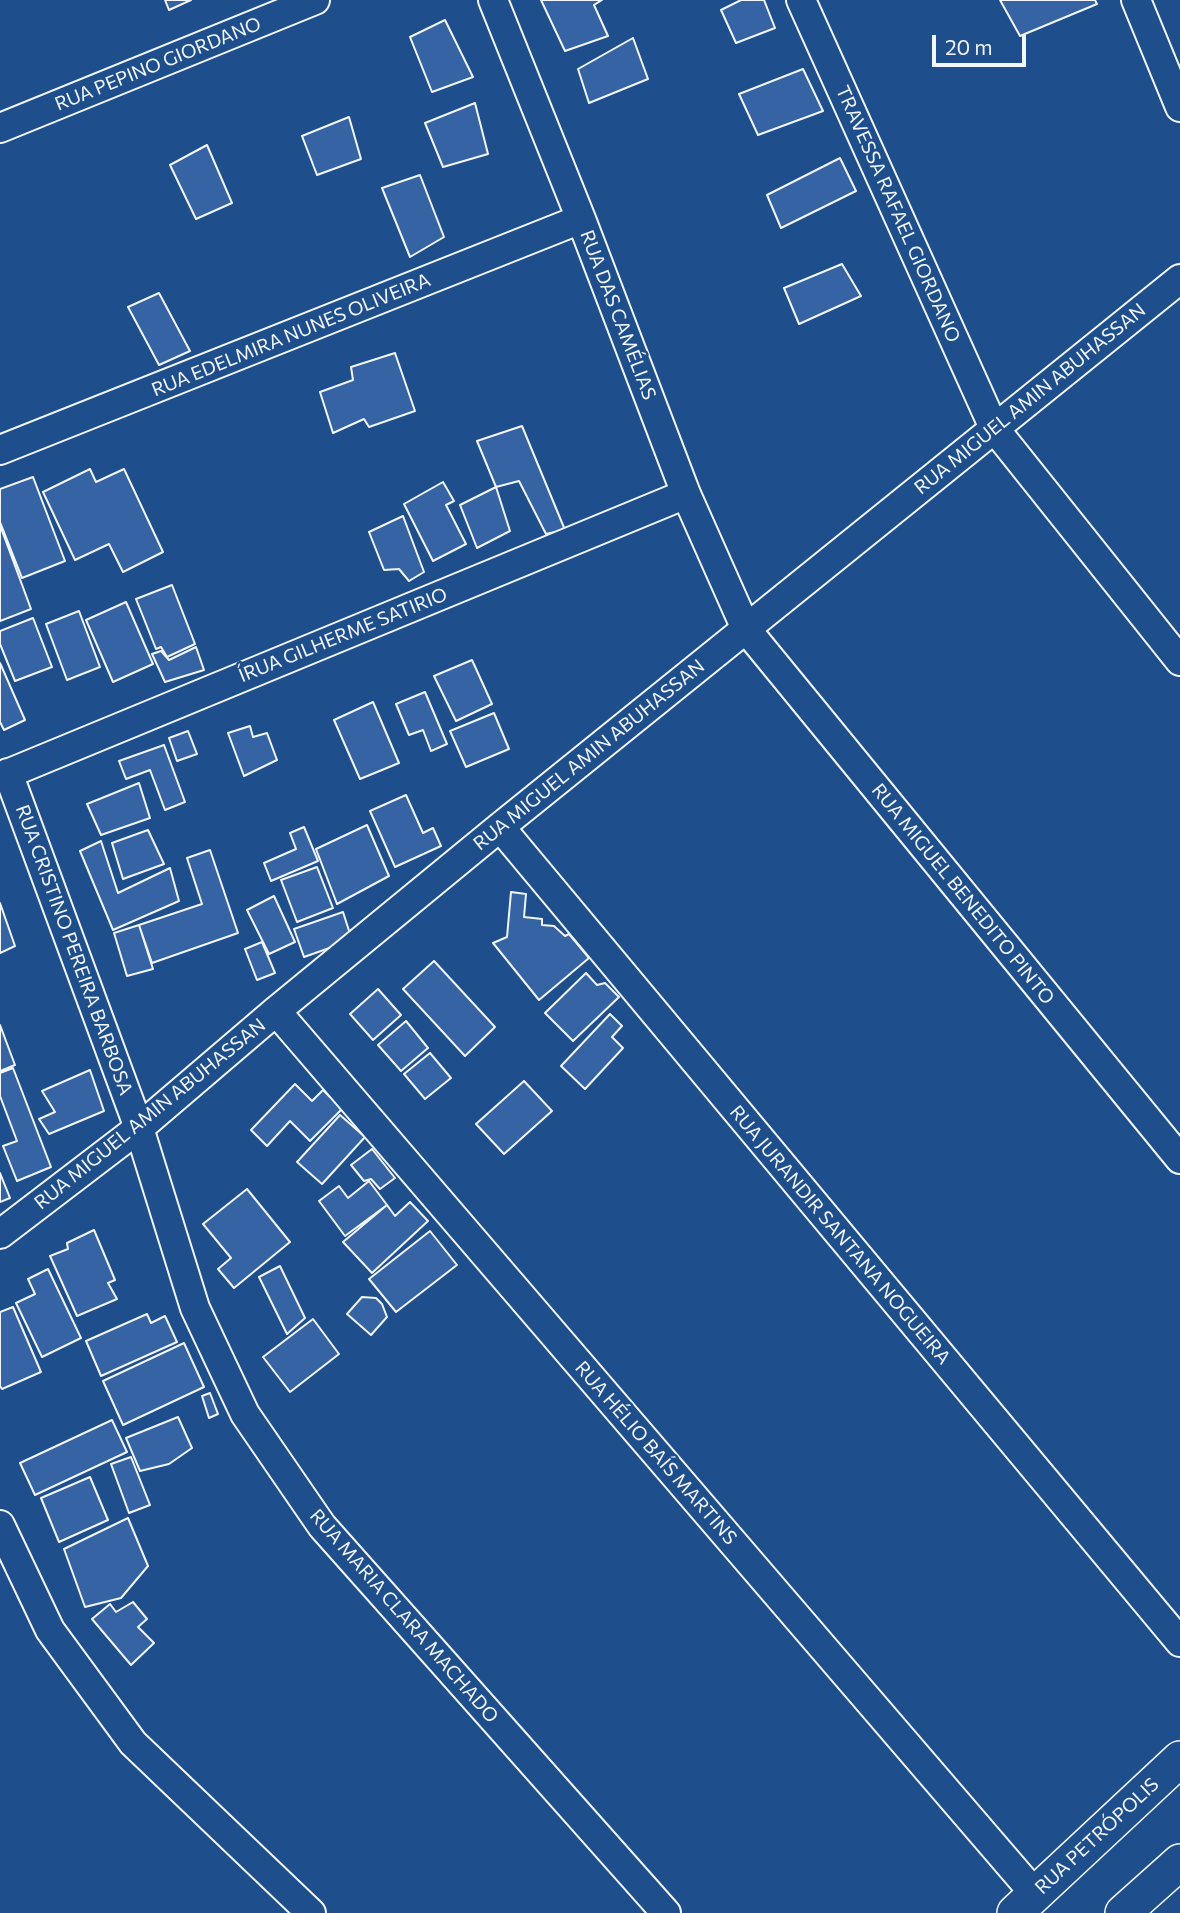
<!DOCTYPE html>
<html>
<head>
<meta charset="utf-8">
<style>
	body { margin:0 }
	#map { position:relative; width:1180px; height:1913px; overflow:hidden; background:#1f4e8c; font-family:Commissioner,sans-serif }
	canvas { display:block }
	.scale { position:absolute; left:932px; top:35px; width:94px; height:32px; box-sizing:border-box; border:4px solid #f2f6ff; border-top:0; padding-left:9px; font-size:21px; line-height:24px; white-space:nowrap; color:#f2f6ff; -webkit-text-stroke:5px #1f4e8c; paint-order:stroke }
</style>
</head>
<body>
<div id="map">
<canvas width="1180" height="1913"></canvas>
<div class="scale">20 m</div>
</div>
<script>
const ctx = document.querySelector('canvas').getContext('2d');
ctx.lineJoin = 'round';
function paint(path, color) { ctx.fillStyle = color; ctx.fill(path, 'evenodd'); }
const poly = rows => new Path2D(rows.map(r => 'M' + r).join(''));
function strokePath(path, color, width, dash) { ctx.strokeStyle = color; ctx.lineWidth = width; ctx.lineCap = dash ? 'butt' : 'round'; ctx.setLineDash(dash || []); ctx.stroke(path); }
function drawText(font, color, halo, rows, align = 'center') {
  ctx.font = font + ' Commissioner,sans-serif'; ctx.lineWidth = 5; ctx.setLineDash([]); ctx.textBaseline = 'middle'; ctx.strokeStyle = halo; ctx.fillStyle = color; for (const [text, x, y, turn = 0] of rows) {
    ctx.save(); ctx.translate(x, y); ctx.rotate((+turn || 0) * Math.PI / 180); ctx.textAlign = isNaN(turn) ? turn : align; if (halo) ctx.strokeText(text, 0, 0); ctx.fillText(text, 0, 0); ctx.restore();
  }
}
const building = poly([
	[165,0,191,0,169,10,165,0],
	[541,0,602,0,594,5,608,36,565,51,541,0],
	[741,0,764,0,775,28,736,43,721,10,741,0],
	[1000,0,1095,0,1097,4,1020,36,1000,0],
	[445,20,473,77,432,92,410,37,445,20],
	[633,38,648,79,589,103,578,69,633,38],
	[803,69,823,111,758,135,739,94,803,69],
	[475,103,488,154,443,167,425,123,475,103],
	[349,117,361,159,317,175,302,136,349,117],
	[207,145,232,203,196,219,170,165,207,145],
	[840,158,856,191,781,228,767,195,840,158],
	[420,175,444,237,410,257,382,188,420,175],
	[842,264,861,296,799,324,784,288,842,264],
	[159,293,190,351,159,365,128,307,159,293],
	[395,353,415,411,369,427,364,419,333,433,320,392,353,380,351,367,395,353],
	[522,426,565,530,546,534,519,481,496,487,477,441,522,426],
	[90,469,96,482,124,469,163,552,123,572,109,544,75,560,43,492,90,469],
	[33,477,65,561,22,578,0,522,0,489,33,477],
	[443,482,454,501,446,505,466,544,433,561,404,504,443,482],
	[496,487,510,531,477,548,460,505,496,487],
	[403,516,424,572,409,581,399,569,384,570,369,532,403,516],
	[0,525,31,609,0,621,0,525],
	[172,585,195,644,167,657,161,647,156,649,136,599,172,585],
	[126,602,153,664,113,682,86,620,126,602],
	[79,611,100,667,67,680,46,624,79,611],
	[33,618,52,667,15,681,0,644,0,631,33,618],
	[196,647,204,670,165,682,152,654,161,651,169,660,196,647],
	[472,660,492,704,456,721,434,676,472,660],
	[0,663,25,720,4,730,0,722,0,663],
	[425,692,447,744,431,751,423,730,409,735,396,704,425,692],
	[373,702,399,763,360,779,334,720,373,702],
	[494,713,509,749,466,767,450,731,494,713],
	[250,726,253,737,267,733,277,760,244,776,228,733,250,726],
	[188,731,197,754,177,761,169,738,188,731],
	[164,745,185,802,165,810,150,770,126,779,119,761,164,745],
	[139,783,150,818,101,835,87,804,139,783],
	[406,795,423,833,433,828,441,846,395,867,370,811,406,795],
	[367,825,389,876,337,904,316,849,367,825],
	[304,827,318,861,271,881,264,863,296,849,290,833,304,827],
	[148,830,164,864,123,879,112,843,148,830],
	[101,841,118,893,170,868,179,901,113,930,80,851,101,841],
	[210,850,238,933,152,963,139,925,202,904,187,858,210,850],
	[317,867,333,908,297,922,281,880,317,867],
	[511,892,526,894,524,917,542,919,542,925,554,926,565,936,569,934,589,958,539,1000,493,943,507,937,511,892],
	[274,896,295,942,269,954,247,910,274,896],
	[0,903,15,946,0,953,0,903],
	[343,912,352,940,304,957,294,929,343,912],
	[139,925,153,969,127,976,114,933,139,925],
	[262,942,275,973,257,980,245,949,262,942],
	[434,961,495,1027,465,1056,403,989,434,961],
	[586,973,597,985,605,983,619,997,573,1041,545,1013,586,973],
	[378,989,401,1015,373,1040,350,1014,378,989],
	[610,1014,622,1026,612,1037,623,1048,585,1089,561,1066,610,1014],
	[406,1021,428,1048,401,1071,378,1045,406,1021],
	[0,1025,15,1065,0,1071,0,1025],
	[430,1053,451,1078,425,1099,404,1074,430,1053],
	[13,1068,51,1167,17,1181,3,1146,17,1141,0,1096,0,1073,13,1068],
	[90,1070,104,1111,49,1134,39,1119,55,1112,42,1091,90,1070],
	[524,1081,552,1111,504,1154,476,1124,524,1081],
	[295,1084,312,1101,323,1090,342,1109,310,1141,290,1121,267,1146,251,1130,295,1084],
	[340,1115,365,1137,322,1184,297,1162,340,1115],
	[372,1149,395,1178,380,1189,371,1179,364,1181,351,1165,372,1149],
	[0,1173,10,1198,0,1202,0,1173],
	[369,1181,387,1205,345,1236,319,1201,339,1186,348,1198,369,1181],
	[247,1189,290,1242,234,1288,218,1269,231,1258,203,1224,247,1189],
	[410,1202,428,1221,372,1273,343,1242,387,1205,395,1216,410,1202],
	[94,1230,115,1280,108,1283,117,1299,77,1316,50,1256,68,1249,67,1243,94,1230],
	[430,1231,457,1265,396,1312,369,1279,430,1231],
	[280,1266,305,1318,287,1334,259,1277,280,1266],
	[48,1269,81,1338,42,1357,16,1303,35,1294,28,1279,48,1269],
	[362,1297,376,1298,382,1304,387,1317,371,1335,347,1314,362,1297],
	[13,1307,41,1372,2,1389,0,1386,0,1312,13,1307],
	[147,1314,151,1323,165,1316,177,1342,101,1376,86,1341,147,1314],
	[313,1319,339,1354,290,1392,263,1357,313,1319],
	[184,1343,204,1387,123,1425,103,1381,184,1343],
	[210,1393,218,1414,209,1418,202,1396,210,1393],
	[178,1417,192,1448,169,1464,140,1471,126,1438,178,1417],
	[112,1420,127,1452,35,1495,20,1463,112,1420],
	[131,1457,150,1505,129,1513,111,1464,131,1457],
	[90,1477,108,1520,59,1542,41,1498,90,1477],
	[128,1518,148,1566,121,1598,85,1607,64,1549,128,1518],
	[133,1602,147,1619,138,1627,154,1643,131,1665,92,1619,110,1604,116,1612,133,1602]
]);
const minor = poly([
	[493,0,581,219,686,494,746,629,1180,1159],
	[801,0,994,428,1180,661],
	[1136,0,1180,107],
	[0,128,315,0],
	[0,450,581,219],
	[8,773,139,1128,195,1308,245,1414,322,1526,666,1913],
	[0,777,686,494],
	[500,827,1180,1642],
	[276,1011,1035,1894],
	[0,1234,139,1128,276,1011,500,827,1180,279],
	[0,1525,50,1630,133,1743,311,1913]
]);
const tertiary = poly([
	[1015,1913,1180,1759],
	[1123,1913,1180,1862]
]);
const streetNames = [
	["RUA PEPINO GIORDANO",158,64,-22],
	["TRAVESSA RAFAEL GIORDANO",898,214,66],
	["RUA DAS CAMÉLIAS",618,315,69],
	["RUA EDELMIRA NUNES OLIVEIRA",291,335,-22],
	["RUA MIGUEL AMIN ABUHASSAN",1030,399,-39],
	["ÍRUA GILHERME SATIRIO",343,635,-22],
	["RUA MIGUEL AMIN ABUHASSAN",589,755,-39],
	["RUA MIGUEL BENEDITO PINTO",963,894,51],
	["RUA CRISTINO PEREIRA BARBOSA",74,950,70],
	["RUA MIGUEL AMIN ABUHASSAN",150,1114,-39],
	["RUA JURANDIR SANTANA NOGUEIRA",840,1235,50],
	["RUA HÉLIO BAÍS MARTINS",656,1453,49],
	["RUA MARIA CLARA MACHADO",404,1616,49],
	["RUA PETRÓPOLIS",1097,1836,-43]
];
paint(building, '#3563a3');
strokePath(building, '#f2f6ff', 2);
strokePath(minor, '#f2f6ff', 32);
strokePath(tertiary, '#f2f6ff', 38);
strokePath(minor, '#1f4e8c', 28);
strokePath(tertiary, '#1f4e8c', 35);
drawText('19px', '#f2f6ff', '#1f4e8c', streetNames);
</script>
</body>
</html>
